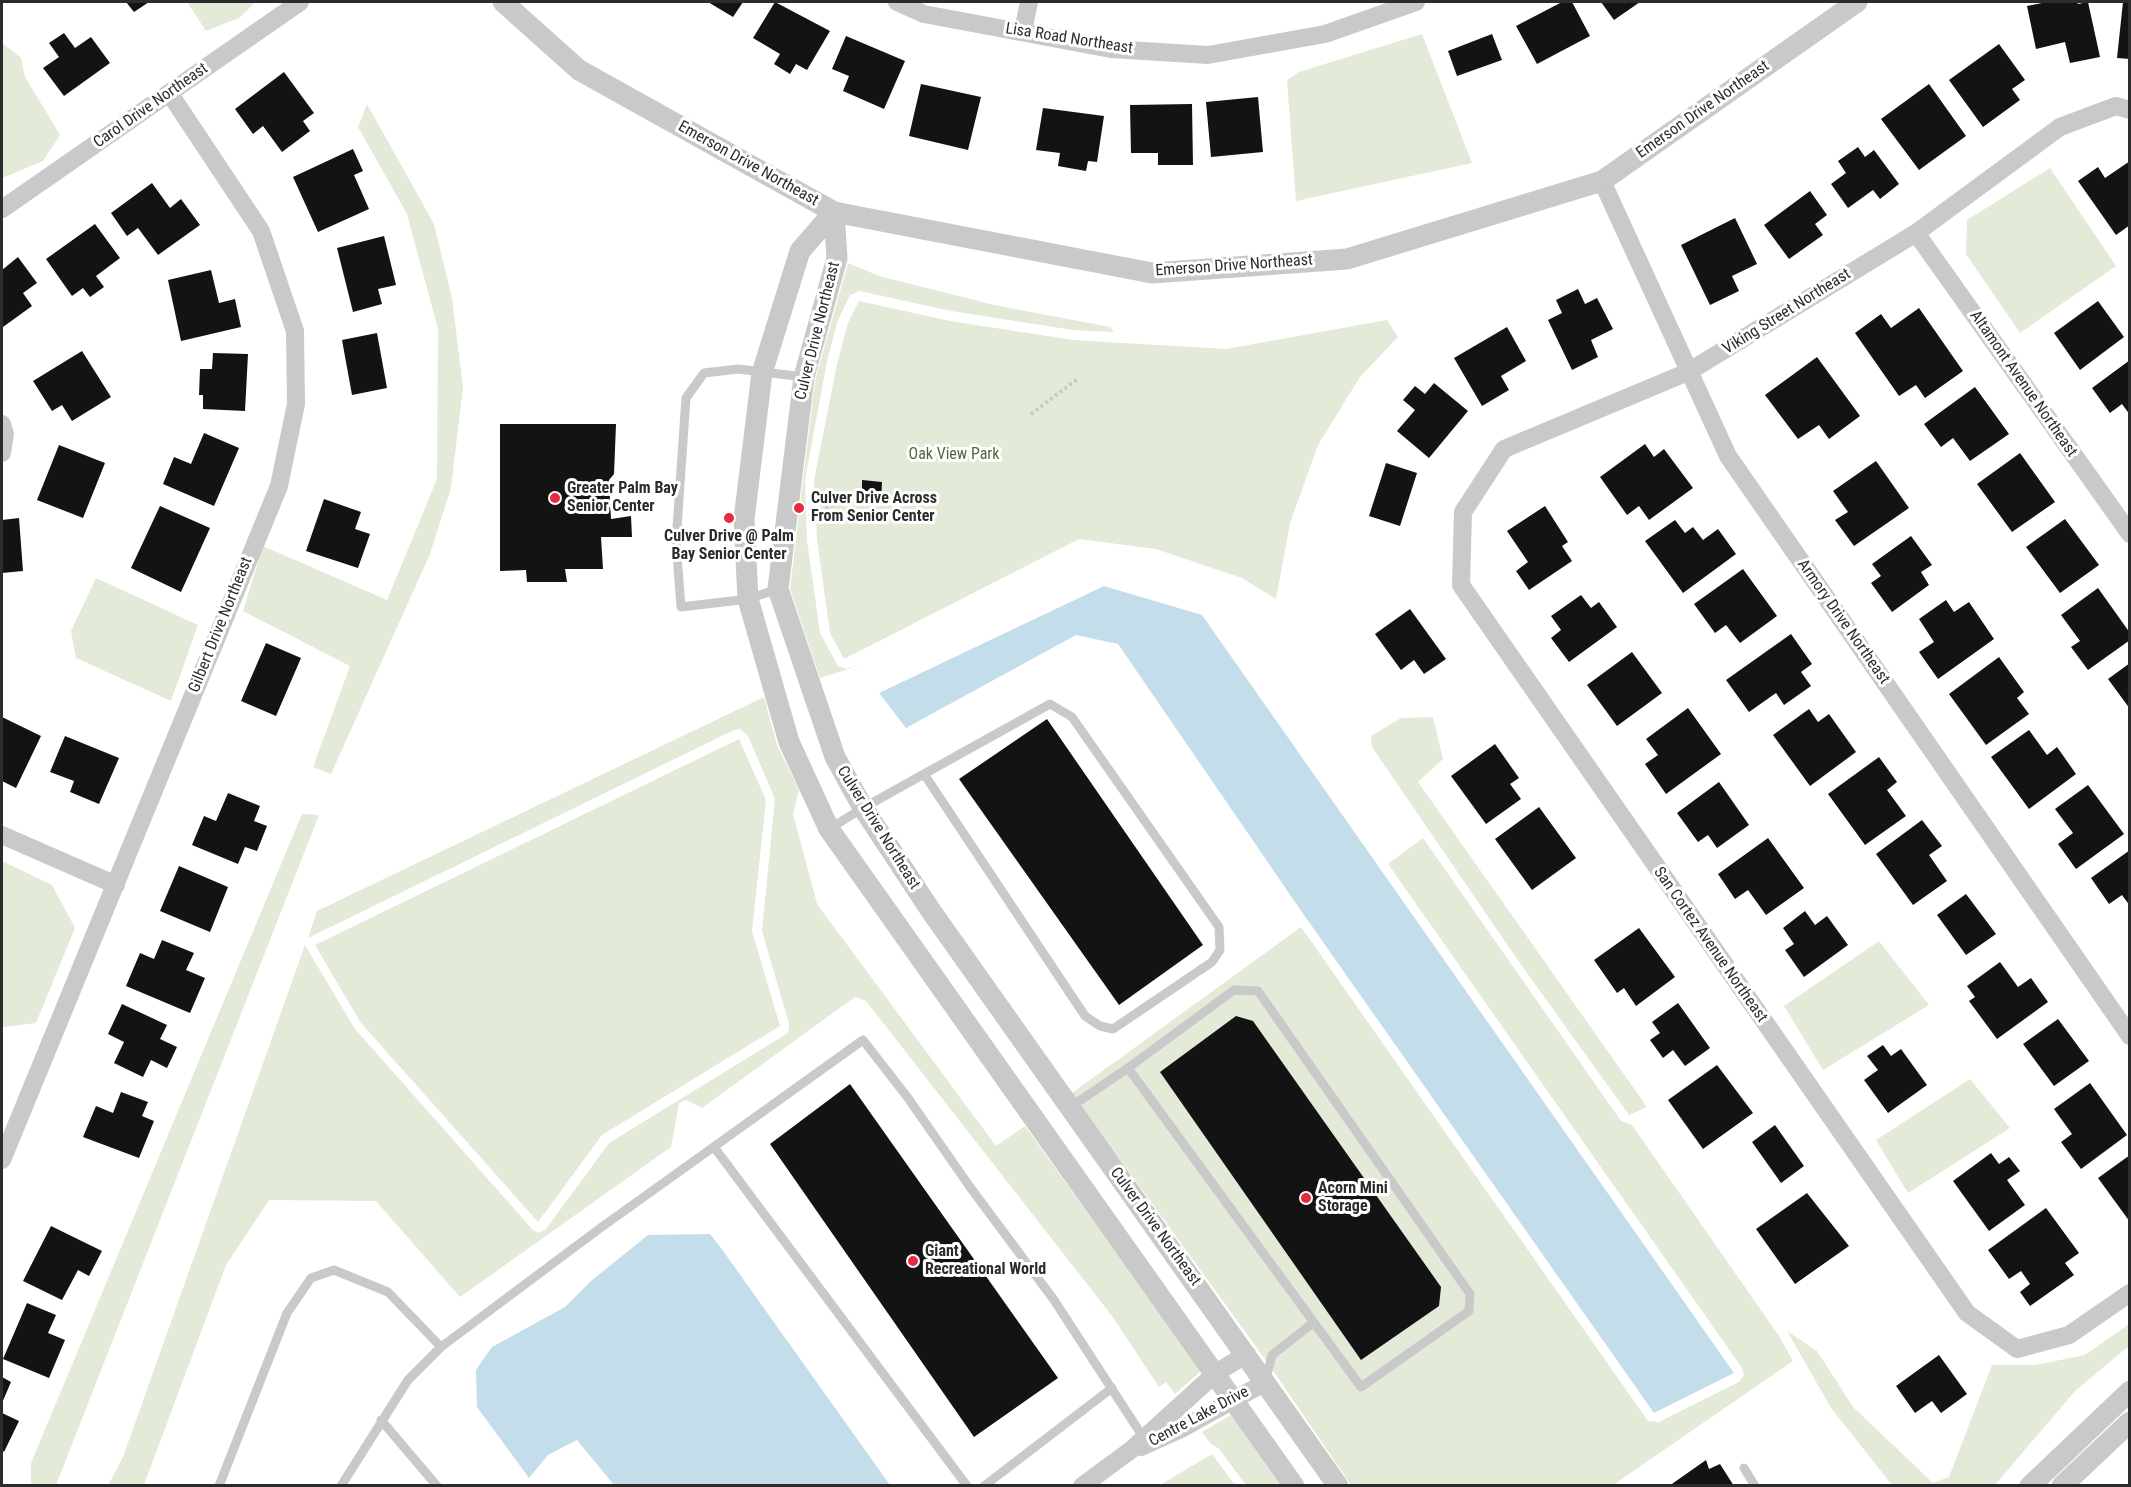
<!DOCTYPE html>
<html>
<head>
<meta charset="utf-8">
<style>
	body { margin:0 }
	#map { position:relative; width:2131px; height:1487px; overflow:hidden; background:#fff; font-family:"Roboto Condensed",sans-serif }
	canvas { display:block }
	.frame { position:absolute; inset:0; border:3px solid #2c2c2c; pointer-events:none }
</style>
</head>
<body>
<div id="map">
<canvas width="2131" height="1487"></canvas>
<div class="frame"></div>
</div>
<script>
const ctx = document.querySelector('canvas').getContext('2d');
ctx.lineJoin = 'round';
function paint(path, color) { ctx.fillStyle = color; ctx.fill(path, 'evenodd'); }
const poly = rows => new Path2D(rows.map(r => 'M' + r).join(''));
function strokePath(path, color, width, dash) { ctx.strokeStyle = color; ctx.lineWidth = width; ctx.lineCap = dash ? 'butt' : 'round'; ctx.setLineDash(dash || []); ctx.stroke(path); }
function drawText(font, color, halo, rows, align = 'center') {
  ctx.font = font + ' "Roboto Condensed",sans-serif'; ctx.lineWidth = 6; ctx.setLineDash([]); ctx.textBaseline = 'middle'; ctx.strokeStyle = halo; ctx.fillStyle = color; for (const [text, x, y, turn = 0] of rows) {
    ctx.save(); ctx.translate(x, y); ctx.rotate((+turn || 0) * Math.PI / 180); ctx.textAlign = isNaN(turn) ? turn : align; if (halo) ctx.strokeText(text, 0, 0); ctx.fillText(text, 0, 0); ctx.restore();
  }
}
const green = poly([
	[187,2,256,2,239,18,206,31],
	[1422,34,1472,163,1296,201,1287,80,1299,72],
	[2,43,21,58,25,77,60,135,43,161,2,178],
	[367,104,434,224,452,298,463,387,451,488,430,554,331,774,313,767,350,666,243,611,263,546,387,600,437,479,438,329,407,214,358,127],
	[2050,168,2116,266,2020,333,1966,254,1967,220],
	[848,263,879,276,994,305,1110,327,1114,332,1073,330,951,311,860,291,850,295,838,320,827,361,805,480,807,540,820,633,838,666,847,669,860,663,849,669,820,678,790,589,815,381],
	[859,301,950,321,1073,340,1226,349,1387,320,1398,337,1360,377,1318,445,1290,523,1276,599,1242,578,1156,549,1079,539,844,659,830,633,817,539,814,480,837,364,848,323],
	[96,578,198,625,171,701,76,658,71,631],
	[764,697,777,745,799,790,793,814,817,904,996,1146,1025,1126,1201,1371,1175,1394,1166,1382,1159,1387,1112,1316,866,1001,855,997,702,1108,686,1100,679,1103,671,1147,460,1297,376,1201,269,1200,226,1265,144,1485,108,1486,123,1457,305,945,355,1029,533,1230,539,1233,546,1229,609,1143,788,1033,789,1024,762,931,775,799,748,736,740,729,734,730,308,938,317,911],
	[1433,717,1443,759,1418,782,1647,1107,1629,1115,1517,959,1372,747,1371,736,1401,718],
	[739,739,766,800,752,931,780,1026,602,1135,538,1222,361,1023,315,945],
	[302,814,319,815,56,1485,31,1485,31,1463],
	[1423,838,1621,1121,1632,1125,1779,1336,1793,1361,1613,1485,1351,1485,1270,1366,1072,1093,1301,927,1648,1421,1659,1422,1739,1382,1744,1375,1742,1368,1388,864],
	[2,861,52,885,75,928,36,1023,4,1027,2,1026],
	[1879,941,1929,1005,1823,1070,1784,1006],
	[1970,1079,2010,1128,1908,1193,1876,1140],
	[2129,1324,2129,1346,2076,1390,1994,1486,1892,1485,1831,1408,1787,1331,1817,1351,1853,1407,1933,1483,1949,1477,1992,1365,2035,1365,2085,1355],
	[1231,1415,1280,1485,1246,1485,1219,1449,1211,1444,1202,1432],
	[1212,1454,1235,1485,1160,1485]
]);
const water = poly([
	[1104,586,1202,615,1734,1373,1654,1413,1304,915,1118,644,1076,635,906,728,879,693],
	[710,1234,721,1248,890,1485,614,1485,577,1440,548,1455,529,1478,477,1407,476,1370,492,1347,565,1307,591,1281,648,1235]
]);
const building = poly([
	[126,2,149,2,134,12],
	[708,2,743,2,733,17],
	[775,2,830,31,807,70,796,64,790,74,774,64,780,54,753,38],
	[1562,2,1572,2,1590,36,1537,64,1516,26],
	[1601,2,1640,2,1614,20],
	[2047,2,2077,2,2078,4,2088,2,2100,57,2070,63,2065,42,2036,49,2027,6],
	[2123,2,2130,2,2130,59,2117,58],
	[64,33,75,48,91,37,110,63,64,96,43,68,59,57,49,43],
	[1492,34,1502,60,1457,76,1448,51],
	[846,36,905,61,884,109,843,91,849,76,832,69],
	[1999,44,2025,80,2012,89,2020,100,1983,127,1949,80],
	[284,72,314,113,303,121,310,131,282,152,263,126,253,134,235,109],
	[921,84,981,97,968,150,909,136],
	[1929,84,1966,136,1919,170,1881,119],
	[1258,97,1263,152,1211,157,1206,102],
	[1192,104,1193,165,1158,165,1158,153,1131,153,1130,105],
	[1043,108,1104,116,1097,162,1088,161,1086,171,1058,166,1060,153,1036,150],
	[1858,147,1865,157,1874,150,1899,184,1880,199,1873,190,1848,208,1831,184,1846,173,1838,161],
	[353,149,363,171,354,175,369,209,318,232,293,177],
	[2130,161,2130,225,2116,235,2078,181,2098,167,2105,178],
	[152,183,170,208,181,199,200,225,158,255,138,228,127,236,111,213],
	[1810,191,1827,215,1815,224,1823,235,1789,259,1764,225],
	[1735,218,1757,264,1732,276,1739,291,1710,305,1681,245],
	[95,224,120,258,96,276,104,287,90,297,83,288,72,296,46,259],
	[384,236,396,285,378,289,382,304,353,312,337,248],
	[18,257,37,283,23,293,32,306,3,327,2,270],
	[211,270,219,303,235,299,241,327,181,341,168,280],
	[1578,289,1585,304,1597,298,1613,329,1591,340,1598,357,1572,370,1548,320,1562,313,1556,300],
	[2098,301,2124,337,2080,370,2054,333],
	[1919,308,1963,371,1925,398,1916,385,1899,396,1855,333,1881,314,1891,328],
	[1507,327,1526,361,1501,376,1509,390,1482,406,1454,358],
	[377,333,387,388,352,395,342,340],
	[82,351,111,397,72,421,62,405,52,411,33,381],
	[213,353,248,354,245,411,203,409,203,395,199,395,200,369,212,369],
	[1817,357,1860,416,1829,439,1819,425,1798,439,1765,395],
	[2130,360,2130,415,2122,404,2110,413,2092,388],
	[1434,383,1468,411,1429,458,1397,431,1415,410,1403,400,1415,386,1425,394],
	[1975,387,2009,434,1970,461,1953,438,1941,447,1924,424],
	[500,424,616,424,614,474,609,480,611,519,631,516,632,537,601,537,603,569,565,569,567,582,527,582,526,570,500,571],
	[204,433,239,448,214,506,163,484,174,457,191,464],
	[1645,444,1654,457,1664,449,1693,488,1649,520,1639,506,1627,515,1600,477],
	[59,445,105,463,83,518,37,500],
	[2020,453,2055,502,2012,532,1977,484],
	[1876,461,1909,508,1854,546,1835,520,1848,512,1833,491],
	[1386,463,1417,473,1400,526,1369,516],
	[862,480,882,482,881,503,862,501],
	[324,499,361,512,355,529,370,534,358,568,306,551],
	[160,506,210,528,181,592,131,568],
	[1545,506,1568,542,1562,546,1572,561,1529,590,1516,571,1528,562,1507,531],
	[19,518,23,571,2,573,2,520],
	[2065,519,2099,565,2060,593,2026,547],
	[1675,520,1685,533,1693,527,1703,540,1718,529,1736,554,1683,593,1645,541],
	[1911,536,1932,565,1921,572,1929,585,1892,612,1871,583,1881,576,1872,564],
	[1743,569,1777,616,1740,643,1726,625,1715,633,1694,604],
	[2098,588,2130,633,2130,640,2088,670,2071,647,2080,641,2061,615],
	[1581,595,1591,608,1599,602,1617,627,1569,662,1551,638,1561,630,1551,616],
	[1946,600,1954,612,1969,602,1994,639,1938,679,1919,652,1934,642,1919,619],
	[1410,609,1446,659,1424,674,1414,660,1401,670,1375,634],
	[1791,634,1812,664,1801,672,1811,686,1784,705,1776,693,1749,712,1726,680],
	[266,643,301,658,276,716,241,701],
	[1632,652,1662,693,1617,726,1587,685],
	[1999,657,2024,692,2017,698,2029,714,1986,745,1949,694],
	[2130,663,2130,709,2108,679],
	[1688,708,1721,754,1666,794,1645,764,1658,755,1646,739],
	[1809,709,1818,722,1829,714,1856,752,1810,786,1773,735],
	[2,717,41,736,16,788,2,781],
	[1047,719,1203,945,1119,1005,959,779],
	[2029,730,2047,755,2057,747,2076,774,2029,809,1991,757],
	[65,736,119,758,99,804,70,792,74,781,50,772],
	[1495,744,1519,778,1510,784,1521,799,1486,824,1451,776],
	[1879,757,1897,782,1887,790,1906,816,1865,845,1828,794],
	[1719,782,1749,825,1717,848,1708,835,1698,842,1677,813],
	[2088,785,2124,834,2076,869,2058,844,2073,833,2055,809],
	[228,793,260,806,254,821,267,826,257,851,245,847,238,864,192,845,204,816,216,821],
	[1539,807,1576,858,1532,890,1495,839],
	[1922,820,1942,846,1929,855,1947,881,1913,905,1876,854],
	[1768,838,1804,888,1766,915,1748,890,1735,899,1718,874],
	[2130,850,2130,906,2122,895,2109,904,2091,878],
	[179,866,228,887,210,932,160,911],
	[1966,894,1996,934,1966,955,1937,915],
	[1805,911,1815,925,1827,916,1848,945,1804,977,1785,950,1794,944,1783,928],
	[1639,928,1675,977,1636,1006,1624,988,1617,993,1594,960],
	[162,940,194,953,186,970,205,978,190,1013,126,986,140,953,154,959],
	[2000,962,2018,987,2031,978,2048,1002,1997,1039,1969,1001,1975,997,1967,986],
	[1678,1003,1710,1048,1685,1066,1673,1050,1663,1058,1650,1040,1660,1033,1652,1022],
	[122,1004,167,1025,160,1039,177,1047,167,1068,151,1060,143,1077,114,1063,124,1042,108,1034],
	[1236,1016,1253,1021,1441,1287,1439,1306,1361,1360,1160,1072],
	[2058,1019,2089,1061,2054,1086,2023,1044],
	[1883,1045,1891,1056,1901,1049,1927,1085,1888,1113,1864,1080,1878,1070,1867,1056],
	[1717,1065,1753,1113,1703,1149,1668,1100],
	[2090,1083,2127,1135,2081,1169,2061,1142,2072,1134,2054,1109],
	[850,1084,1058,1378,974,1437,770,1144],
	[121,1092,148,1102,142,1116,154,1121,139,1158,83,1137,96,1106,113,1113],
	[1775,1125,1804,1166,1781,1183,1752,1142],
	[1991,1153,1999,1164,2009,1157,2020,1171,2007,1180,2025,1205,1989,1231,1953,1181],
	[2130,1155,2130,1222,2098,1178],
	[1807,1193,1849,1246,1795,1284,1756,1229],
	[2046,1208,2079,1253,2065,1263,2074,1275,2030,1306,2020,1292,2030,1284,2021,1271,2009,1279,1988,1250],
	[51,1226,102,1251,89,1276,78,1270,62,1300,23,1281],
	[27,1303,56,1315,48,1333,65,1340,49,1378,3,1359],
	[1939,1355,1967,1394,1941,1413,1932,1401,1915,1413,1896,1386],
	[2,1377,11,1382,2,1403],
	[2,1413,19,1421,4,1452,2,1450],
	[1706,1460,1709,1469,1720,1464,1734,1486,1669,1486]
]);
const path = poly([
	[1031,414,1079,378],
	[809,516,849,497,862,496]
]);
const service = poly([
	[778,589,748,599,681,607,676,542,686,398,704,373,738,369,804,377],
	[829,829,863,808,924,774,1050,704,1072,717,1219,927,1220,950,1212,962,1113,1029,1100,1026,1085,1016,924,774],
	[1069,1108,1128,1068,1234,990,1258,991,1470,1294,1469,1311,1361,1387,1128,1068],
	[714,1147,967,1486],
	[1266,1379,1272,1355,1313,1323],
	[381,1420,437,1486],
	[1744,1468,1755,1486],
	[219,1486,287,1313,311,1278,334,1270,388,1292,441,1347],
	[341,1486,408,1380,441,1347,599,1229,863,1040,908,1098,970,1187,1054,1300,1145,1440],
	[984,1486,1112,1388]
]);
const minor = poly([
	[897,2,924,14,1111,49,1208,55,1325,34,1416,2],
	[1023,31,1029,2],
	[2130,110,2116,106,2060,127,1916,233,1688,372,1504,449,1463,512,1461,585,1967,1313,2017,1349,2069,1335,2130,1293],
	[1602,181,1728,456,2130,1036],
	[2,209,300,2],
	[1916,233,2130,534],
	[2,424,5,434,2,453],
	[2,835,116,885],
	[2,1160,279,486,296,404,295,331,261,231,170,94],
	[1141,1447,1183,1428,1266,1382],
	[1082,1486,1131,1450,1216,1373,1247,1354]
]);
const tertiary = poly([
	[503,2,579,70,834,212,1152,273,1347,259,1602,181,1857,2],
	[834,212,800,251,762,373,744,519,748,599,789,742,829,829,1294,1486],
	[834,212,837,258,804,377,778,589,835,757,863,808,931,911,1338,1486],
	[2030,1486,2130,1391],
	[2062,1486,2130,1422]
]);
const markers = [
	[555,498,6,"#e52b42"],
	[799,508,6,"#e52b42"],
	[729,518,6,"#e52b42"],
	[1306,1198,6,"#e52b42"],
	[913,1261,6,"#e52b42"]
];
const streetNames = [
	["Lisa Road Northeast",1069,39,9],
	["Carol Drive Northeast",151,106,-35],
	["Emerson Drive Northeast",1703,110,-35],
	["Emerson Drive Northeast",748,164,29],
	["Emerson Drive Northeast",1234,266,-4],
	["Viking Street Northeast",1787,312,-32],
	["Culver Drive Northeast",818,331,-76],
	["Altamont Avenue Northeast",2023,384,55],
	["Armory Drive Northeast",1843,622,55],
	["Gilbert Drive Northeast",221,625,-68],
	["Culver Drive Northeast",878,828,58],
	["San Cortez Avenue Northeast",1710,945,55],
	["Culver Drive Northeast",1155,1227,54],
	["Centre Lake Drive",1199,1417,-28]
];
const parkNames = [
	["Oak View Park",954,455]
];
const poiNames = [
	["Greater Palm Bay",567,489],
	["Senior Center",567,507],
	["Culver Drive Across",811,499],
	["From Senior Center",811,517],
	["Culver Drive @ Palm",729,537,"center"],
	["Bay Senior Center",729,555,"center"],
	["Acorn Mini",1318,1189],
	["Storage",1318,1207],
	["Giant",925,1252],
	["Recreational World",925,1270]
];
paint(green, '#e3ead8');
paint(water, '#c4ddea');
paint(building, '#131313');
strokePath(path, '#c9c9c9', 4, [3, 3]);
strokePath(service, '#c9c9c9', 9);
strokePath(minor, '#c9c9c9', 18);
strokePath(tertiary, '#c9c9c9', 21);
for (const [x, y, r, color] of markers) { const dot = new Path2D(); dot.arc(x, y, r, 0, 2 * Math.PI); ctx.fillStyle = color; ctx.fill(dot); strokePath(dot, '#fff', 2); }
drawText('16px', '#2c2c2c', '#fff', streetNames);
drawText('16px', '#51673a', '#fff', parkNames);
drawText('bold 16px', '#2c2c2c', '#fff', poiNames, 'left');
</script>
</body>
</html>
